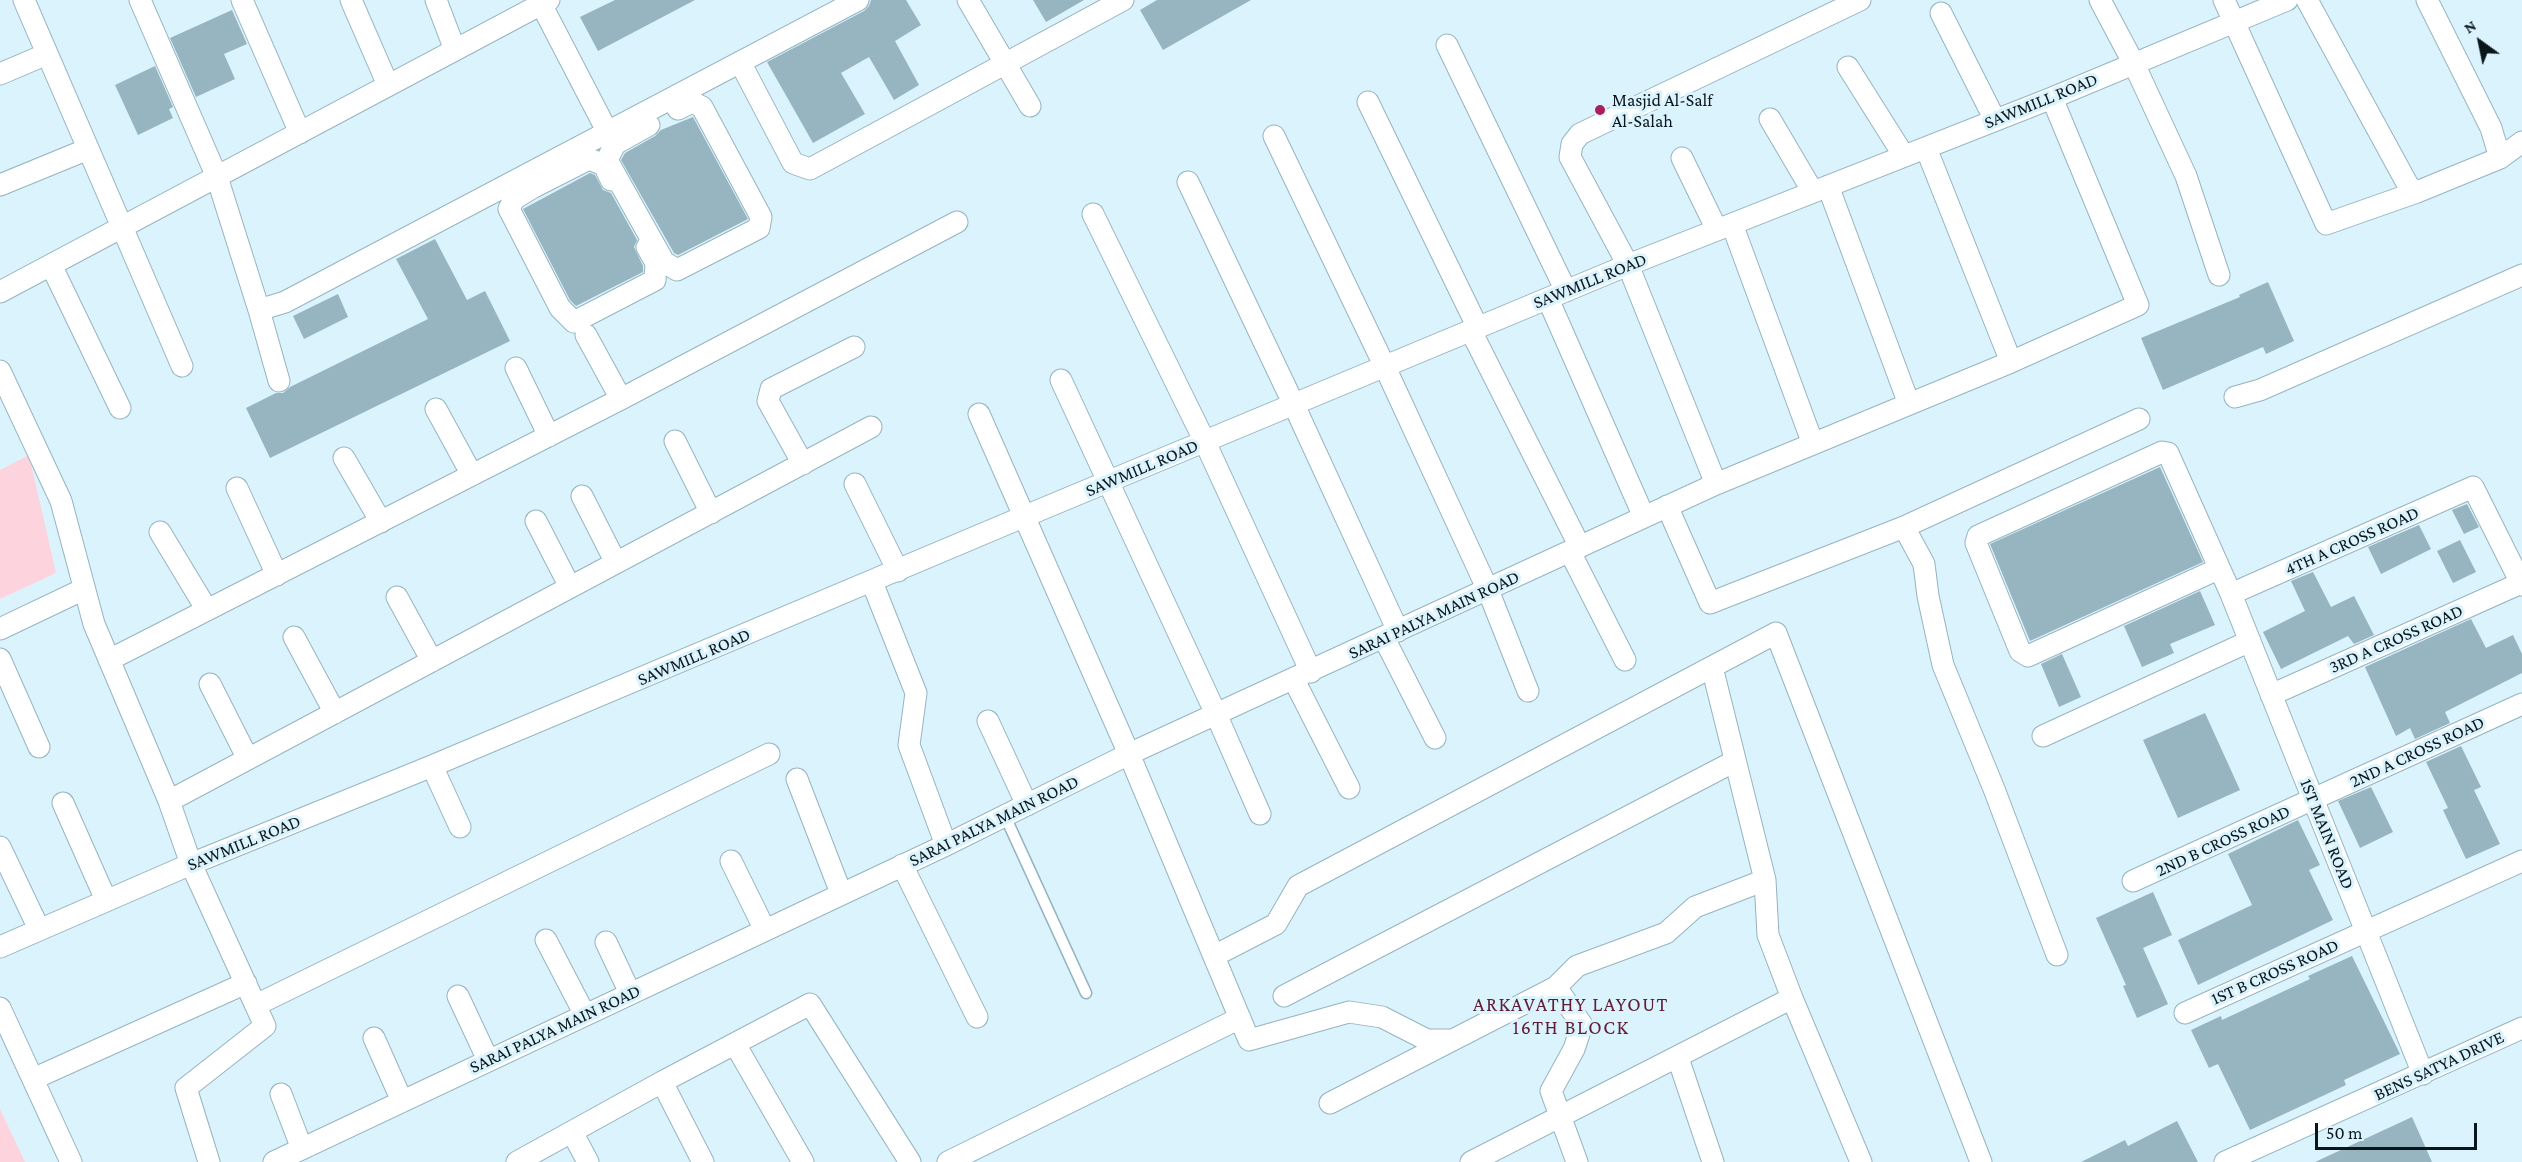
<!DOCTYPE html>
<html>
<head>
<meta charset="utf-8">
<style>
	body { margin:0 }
	#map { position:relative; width:2522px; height:1162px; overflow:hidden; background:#daf3fd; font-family:"Crimson Pro",serif }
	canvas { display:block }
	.north { position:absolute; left:2450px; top:12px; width:60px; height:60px; -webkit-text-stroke:4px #daf3fd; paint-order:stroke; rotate:327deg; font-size:16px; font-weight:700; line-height:24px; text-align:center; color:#0b161b }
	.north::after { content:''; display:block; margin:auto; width:21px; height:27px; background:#0b161b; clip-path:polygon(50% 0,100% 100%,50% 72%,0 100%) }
	.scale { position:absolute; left:2315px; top:1123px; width:162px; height:27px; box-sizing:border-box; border:3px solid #0b161b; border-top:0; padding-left:8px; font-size:18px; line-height:21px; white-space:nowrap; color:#0b161b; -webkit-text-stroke:4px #daf3fd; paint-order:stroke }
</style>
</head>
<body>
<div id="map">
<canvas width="2522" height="1162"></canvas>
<div class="north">N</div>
<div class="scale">50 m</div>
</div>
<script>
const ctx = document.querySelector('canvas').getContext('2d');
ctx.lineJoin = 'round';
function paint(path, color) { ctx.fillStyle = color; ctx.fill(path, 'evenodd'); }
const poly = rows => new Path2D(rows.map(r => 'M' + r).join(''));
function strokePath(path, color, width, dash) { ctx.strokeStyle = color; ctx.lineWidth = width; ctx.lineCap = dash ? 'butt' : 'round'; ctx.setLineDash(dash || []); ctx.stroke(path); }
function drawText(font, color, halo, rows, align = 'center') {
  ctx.font = font + ' "Crimson Pro",serif'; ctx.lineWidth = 6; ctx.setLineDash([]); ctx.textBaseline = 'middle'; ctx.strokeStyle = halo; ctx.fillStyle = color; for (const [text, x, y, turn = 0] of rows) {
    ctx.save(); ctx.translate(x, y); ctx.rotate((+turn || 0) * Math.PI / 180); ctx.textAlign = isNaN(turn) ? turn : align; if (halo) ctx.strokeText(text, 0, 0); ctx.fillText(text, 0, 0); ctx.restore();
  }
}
const green = poly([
	[29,455,56,573,0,599,0,470],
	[0,1109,25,1162,0,1162]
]);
const building = poly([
	[615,0,695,0,598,51,580,17],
	[871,0,906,0,921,25,895,41,919,85,894,100,869,57,841,73,865,114,813,143,767,62,864,11,869,6],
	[1033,0,1084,0,1046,22],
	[1157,0,1251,0,1163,50,1140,10],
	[232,10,247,44,224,54,235,79,196,97,170,38],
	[155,66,173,107,169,109,173,118,138,135,115,85],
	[693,117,748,219,678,255,674,253,621,160,625,153,655,136,661,130],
	[590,173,595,175,603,190,611,193,637,240,634,247,643,266,643,272,576,306,570,300,523,209],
	[435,239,467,300,485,291,510,341,270,458,246,408,276,393,283,393,290,387,428,319,396,259],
	[2268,282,2294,341,2266,354,2263,347,2163,390,2141,338,2240,297,2239,295],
	[338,294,348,317,304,339,293,316],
	[2160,467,2203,562,2030,641,1990,544],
	[2467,504,2479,527,2464,534,2452,510],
	[2419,525,2431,549,2381,574,2368,547],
	[2460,540,2476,572,2453,583,2437,551],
	[2313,572,2331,607,2354,596,2374,635,2354,644,2348,636,2281,669,2263,632,2305,611,2291,581],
	[2200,591,2215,625,2170,644,2174,653,2142,667,2124,626],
	[2471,619,2486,648,2513,635,2522,654,2522,673,2445,712,2450,723,2415,739,2410,728,2396,736,2365,667],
	[2062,654,2081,697,2059,707,2041,664],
	[2205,713,2240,790,2178,818,2143,740],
	[2461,746,2481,787,2474,790,2500,844,2466,859,2443,810,2448,808,2426,762],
	[2371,787,2393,832,2360,848,2338,801],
	[2298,820,2320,865,2309,870,2333,920,2198,985,2178,940,2252,905,2228,854],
	[2153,892,2172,935,2143,948,2168,1004,2137,1018,2123,986,2126,985,2096,918],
	[2352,956,2400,1054,2344,1080,2346,1085,2250,1130,2218,1064,2209,1068,2191,1030,2221,1016,2222,1020,2310,979,2308,976],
	[2412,1117,2432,1162,2315,1162],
	[2177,1121,2198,1162,2081,1162,2125,1140,2128,1146]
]);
const service = poly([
	[1005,816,1086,993]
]);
const minor = poly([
	[24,0,182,366],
	[140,0,217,177,259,310,285,302,858,0],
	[242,0,300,133],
	[351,0,388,85],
	[436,0,455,50],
	[539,0,607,131],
	[968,0,1030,106],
	[2100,0,2134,64,2186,176,2219,275],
	[2224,0,2326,224,2417,192],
	[2307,0,2409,187,2417,192,2500,158,2522,142],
	[2427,0,2491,128,2500,158],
	[1941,13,1995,120],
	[1447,45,1566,291],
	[740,62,793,163,810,169,1123,0],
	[1848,67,1904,156],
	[0,74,47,54],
	[1368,102,1478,328],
	[1770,119,1813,192],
	[649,125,615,144,607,160,664,262,677,270,759,228,761,217,702,107,692,102,678,109,674,101],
	[1274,136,1385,367,1488,590,1528,691],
	[1926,148,2011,362],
	[1682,158,1717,230],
	[527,179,532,188,589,159,604,165,611,180],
	[1188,182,1294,405,1398,631],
	[0,185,88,149],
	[1828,186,1909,404],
	[532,188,514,199,509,209,560,308,574,322,655,280,656,263,647,247],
	[1093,214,1205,442,1311,672],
	[1732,224,1813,444],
	[51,265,120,408],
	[0,292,549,0],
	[1548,299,1644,517],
	[259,310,279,381],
	[1471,331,1580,547],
	[586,335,621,399],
	[516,368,549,436],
	[0,371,61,501,94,624,169,801,191,864,265,1026,186,1088,209,1162],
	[1061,380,1216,714,1260,814],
	[2235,397,2260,390,2522,275],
	[436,409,472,475],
	[979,414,1129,754,1249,1040,1349,1012,1382,1017,1427,1040,1452,1040],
	[675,441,711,513],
	[344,458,381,522],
	[803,464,768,401,771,389,854,347],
	[855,484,898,571],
	[1716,484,1628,265,1570,157,1572,144,1580,134,1860,0],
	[237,488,277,575],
	[582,496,616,563],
	[1667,506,1710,603,1904,527,2139,419],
	[536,521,570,587],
	[1904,527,1924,564,1928,596,1943,665,1994,789,2057,955],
	[160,532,207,610],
	[1570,552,1625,660],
	[2218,569,2028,656,2020,651,1976,543,1978,536,2162,452,2168,453,2231,594,2423,1074],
	[872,582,916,693,909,745,946,845],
	[2231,594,2473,487,2522,585],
	[397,597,432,661],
	[0,629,84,589],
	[294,637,335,713],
	[1384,638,1435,738],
	[0,659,39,747],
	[109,660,621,399,957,222],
	[1712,667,1765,880,1768,935,1792,998,1861,1162],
	[1294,680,1349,788],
	[210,684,248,759],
	[2271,695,2521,583],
	[988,721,1027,805],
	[2043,736,2250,641],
	[432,766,460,827],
	[797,779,841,893],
	[169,801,871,427],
	[63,803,106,900],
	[0,847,39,929],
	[731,861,765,930],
	[902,865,977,1017],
	[2133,881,2522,704],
	[546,940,585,1015],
	[606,942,630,993],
	[0,947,191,864,432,766,1023,517,1628,265,2052,98,2287,0],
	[1214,956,1276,924,1298,886,1776,633,1981,1162],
	[1556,987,1582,1025,1574,1049,1551,1091,1577,1162],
	[458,996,488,1060],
	[1284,996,1735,761],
	[256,1005,769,754],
	[0,1008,71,1162],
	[2185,1013,2522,861],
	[374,1038,402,1101],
	[735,1044,803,1162],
	[1678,1058,1713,1162],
	[33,1079,246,983],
	[662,1082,810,1004,910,1162],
	[281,1094,302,1149],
	[1330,1103,1556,987,1577,966,1666,933,1695,907,1765,880],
	[572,1132,588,1162],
	[274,1162,946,845,1129,754,1716,484,2011,362,2138,305,2052,98],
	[517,1162,662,1082,703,1162],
	[948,1162,1240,1018],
	[1471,1162,1792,998],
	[2225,1162,2522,1028]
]);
const markers = [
	[1600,110,6,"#ac1e5a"]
];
const poiNames = [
	["Masjid Al-Salf",1612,100],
	["Al-Salah",1612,121]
];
const streetNames = [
	["SAWMILL ROAD",2041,101,-22],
	["SAWMILL ROAD",1590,281,-22],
	["SAWMILL ROAD",1142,468,-23],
	["4TH A CROSS ROAD",2352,541,-24],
	["SARAI PALYA MAIN ROAD",1434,615,-25],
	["3RD A CROSS ROAD",2396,639,-24],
	["SAWMILL ROAD",694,657,-23],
	["2ND A CROSS ROAD",2417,752,-25],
	["SARAI PALYA MAIN ROAD",994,821,-26],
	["1ST MAIN ROAD",2327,834,68],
	["2ND B CROSS ROAD",2223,841,-25],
	["SAWMILL ROAD",244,843,-22],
	["1ST B CROSS ROAD",2275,972,-24],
	["SARAI PALYA MAIN ROAD",555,1029,-25],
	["BENS SATYA DRIVE",2439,1066,-25]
];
const neighbourhoodNames = [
	["ARKAVATHY LAYOUT",1571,1005],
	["16TH BLOCK",1571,1028]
];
paint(green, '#fdd4de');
paint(building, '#96b5c1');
strokePath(service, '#95b4c0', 13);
strokePath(minor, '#95b4c0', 23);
strokePath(service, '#fff', 10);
strokePath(minor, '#fff', 21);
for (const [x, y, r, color] of markers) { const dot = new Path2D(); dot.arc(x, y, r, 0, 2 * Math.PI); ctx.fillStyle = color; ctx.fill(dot); strokePath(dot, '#daf3fd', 2); }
drawText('18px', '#0b161b', '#daf3fd', poiNames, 'left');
drawText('18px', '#0b161b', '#daf3fd', streetNames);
ctx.letterSpacing = '1.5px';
drawText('20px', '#611d36', '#daf3fd', neighbourhoodNames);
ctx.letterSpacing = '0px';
</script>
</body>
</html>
